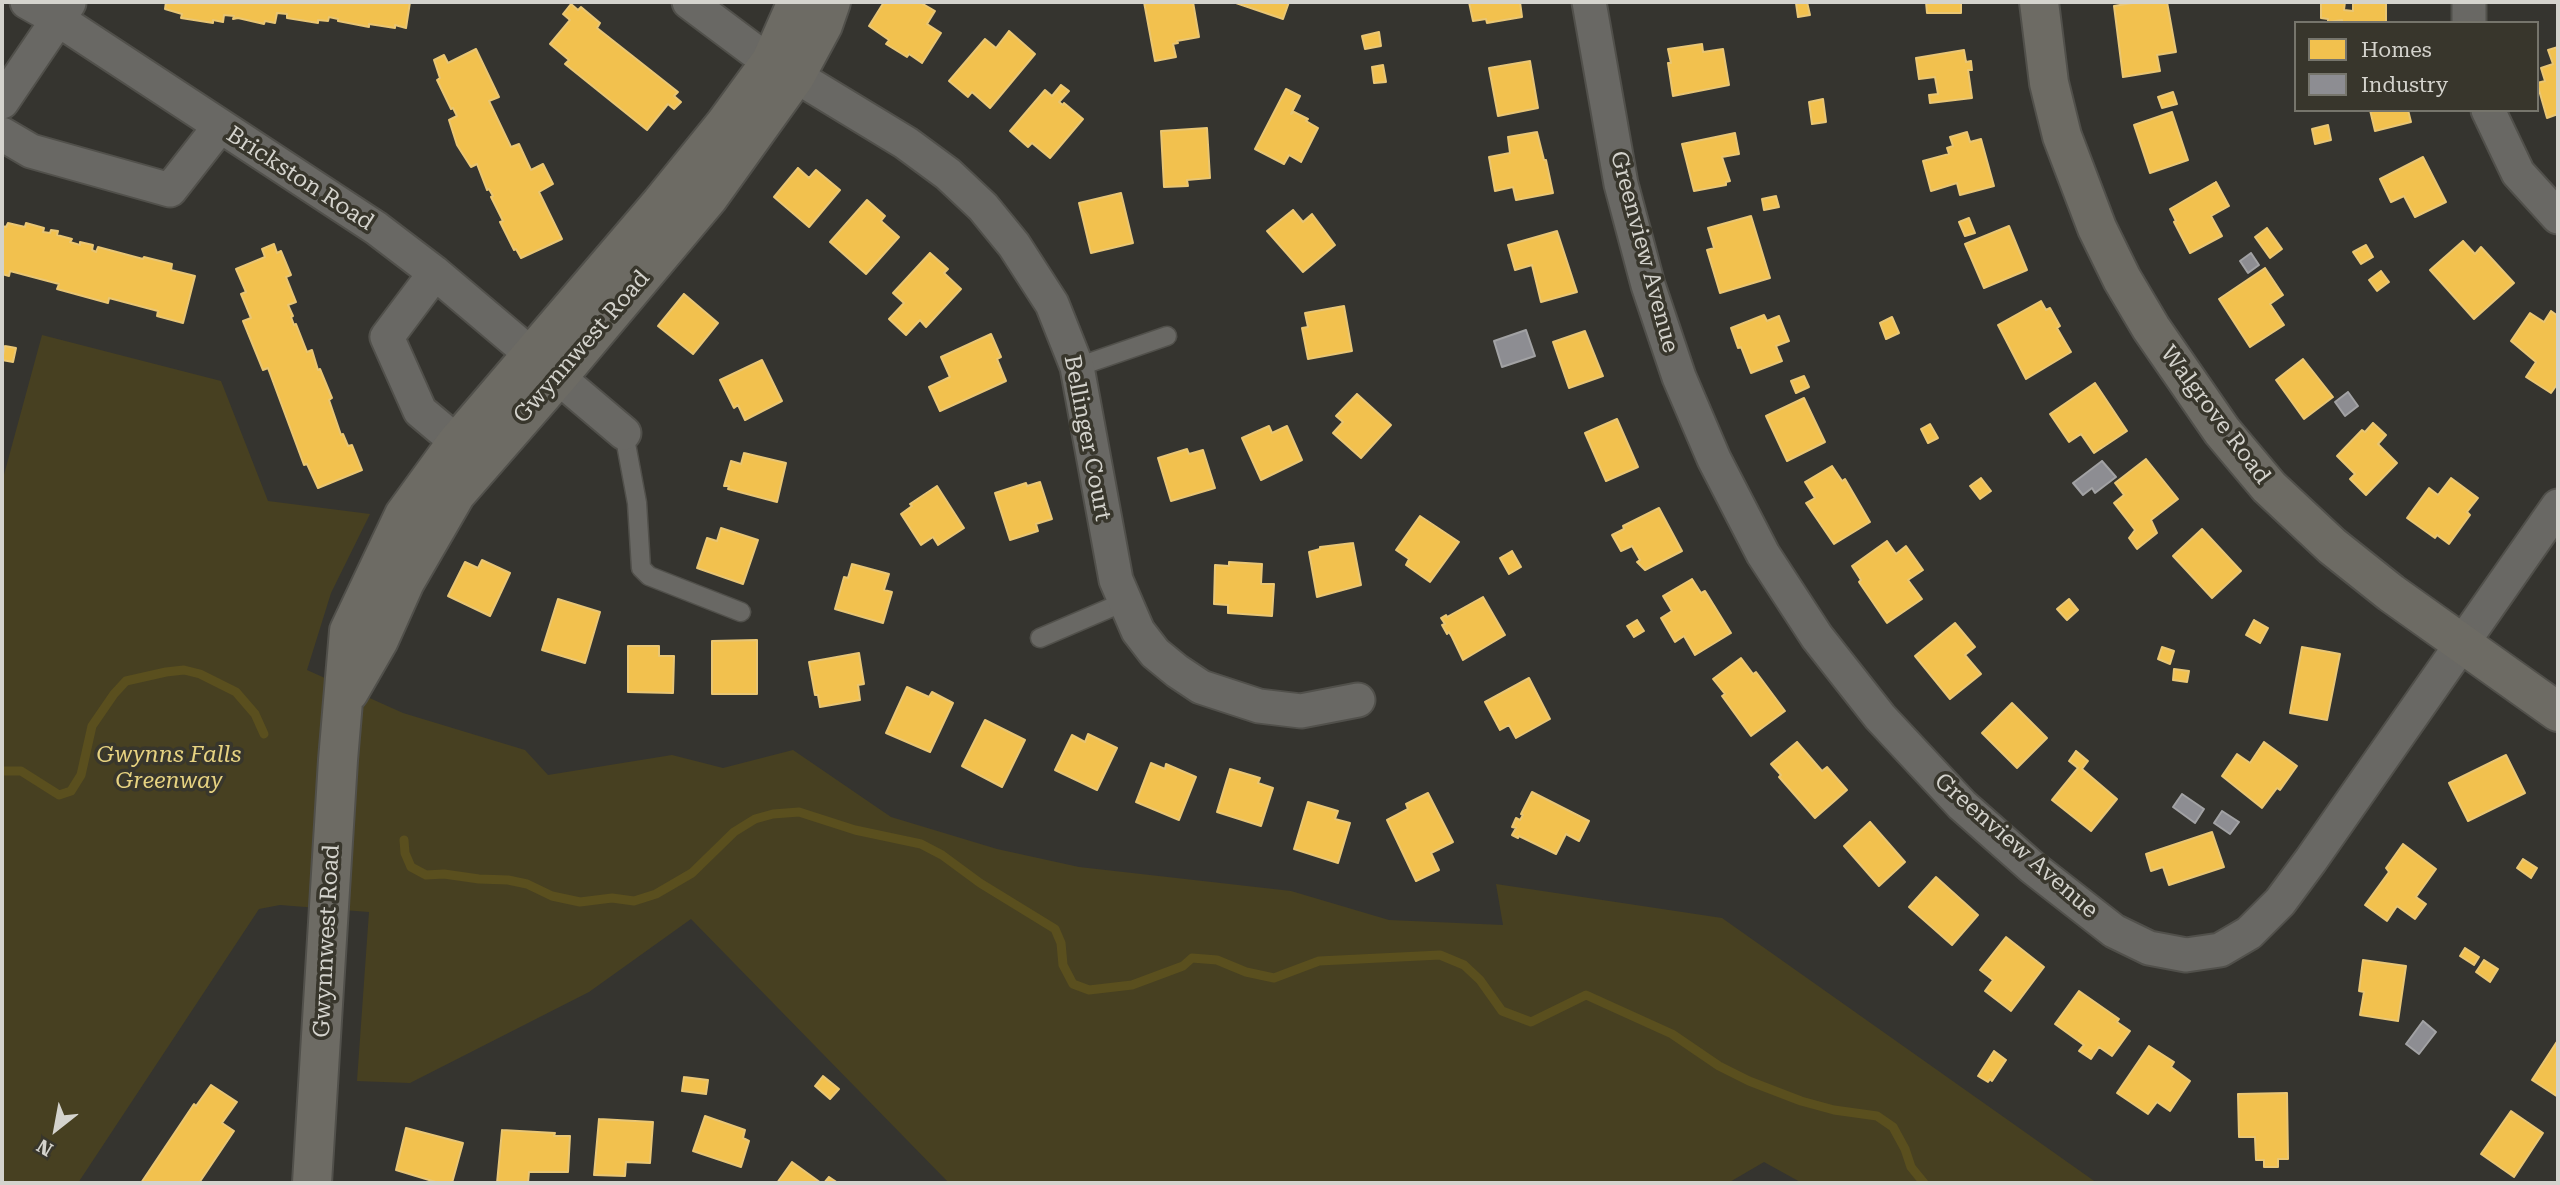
<!DOCTYPE html>
<html>
<head>
<meta charset="utf-8">
<style>
	body { margin:0 }
	#map { position:relative; width:2560px; height:1185px; overflow:hidden; background:#35342f; font-family:"Roboto Serif",serif }
	canvas { display:block }
	.frame { position:absolute; inset:0; border:4px solid #d4d3cd; pointer-events:none }
	.legend { position:absolute; left:2294px; top:21px; width:245px; height:91px; box-sizing:border-box; background:#38362c; border:2px solid #76756c; margin:0; padding:9px 12px; list-style:none; font-size:21px; color:#d4d3cd }
	.legend li { display:flex; align-items:center; gap:14px; height:35px }
	.legend b { width:35px; border:2px solid #76756c }
	.north { position:absolute; left:21px; top:1094px; width:70px; height:70px; -webkit-text-stroke:5px #38362c; paint-order:stroke; rotate:211deg; font-size:19px; font-weight:700; line-height:28px; text-align:center; color:#d4d3cd }
	.north::after { content:''; display:block; margin:auto; width:24px; height:32px; background:#d4d3cd; clip-path:polygon(50% 0,100% 100%,50% 72%,0 100%) }
</style>
</head>
<body>
<div id="map">
<canvas width="2560" height="1185"></canvas>
<div class="frame"></div>
<ul class="legend">
<li><b style="height:19px;background:#f2c14e"></b>Homes</li>
<li><b style="height:19px;background:#8d8d92"></b>Industry</li>
</ul>
<div class="north">N</div>
</div>
<script>
const ctx = document.querySelector('canvas').getContext('2d');
ctx.lineJoin = 'round';
function paint(path, color) { ctx.fillStyle = color; ctx.fill(path, 'evenodd'); }
const poly = rows => new Path2D(rows.map(r => 'M' + r).join(''));
function strokePath(path, color, width, dash) { ctx.strokeStyle = color; ctx.lineWidth = width; ctx.lineCap = dash ? 'butt' : 'round'; ctx.setLineDash(dash || []); ctx.stroke(path); }
function drawText(font, color, halo, rows, align = 'center') {
  ctx.font = font + ' "Roboto Serif",serif'; ctx.lineWidth = 7; ctx.setLineDash([]); ctx.textBaseline = 'middle'; ctx.strokeStyle = halo; ctx.fillStyle = color; for (const [text, x, y, turn = 0] of rows) {
    ctx.save(); ctx.translate(x, y); ctx.rotate((+turn || 0) * Math.PI / 180); ctx.textAlign = isNaN(turn) ? turn : align; if (halo) ctx.strokeText(text, 0, 0); ctx.fillText(text, 0, 0); ctx.restore();
  }
}
const green = poly([
	[42,335,221,381,268,501,370,514,331,593,307,670,403,713,525,750,548,775,672,755,723,768,793,750,891,817,997,849,1079,867,1291,891,1389,920,1503,925,1496,884,1722,918,2097,1183,1802,1183,1764,1162,1728,1183,949,1183,691,919,589,992,410,1083,357,1081,369,912,280,905,259,909,78,1183,2,1183,2,482]
]);
const homes = poly([
	[166,2,410,2,406,28,395,25,395,28,369,24,369,27,338,21,338,19,329,17,328,21,318,20,318,23,287,18,287,14,277,13,275,23,265,21,264,24,238,18,233,19,234,16,224,15,223,22,213,20,213,23,181,18,182,14,165,9,166,2],
	[884,2,924,2,923,4,935,11,927,24,941,33,922,63,909,54,907,57,886,44,889,40,869,26,884,2],
	[1144,2,1193,2,1199,37,1177,41,1178,43,1173,44,1176,57,1155,61,1144,2],
	[1233,2,1289,2,1283,19,1233,2],
	[1469,2,1520,2,1522,17,1487,23,1486,19,1473,21,1469,2],
	[1807,2,1810,15,1798,17,1796,3,1807,2],
	[1926,2,1961,2,1961,13,1927,13,1926,2],
	[2138,2,2167,2,2176,52,2157,55,2160,71,2123,77,2114,6,2138,2],
	[2321,2,2345,2,2344,10,2353,11,2353,2,2386,2,2386,23,2342,23,2342,20,2328,22,2328,19,2321,18,2321,2],
	[571,4,578,10,581,7,600,23,597,28,678,92,674,96,681,102,674,109,668,104,647,130,565,64,569,60,550,44,570,20,563,14,571,4],
	[1009,31,1035,54,990,108,972,92,968,97,949,81,985,39,996,48,1009,31],
	[1379,32,1381,46,1365,49,1362,36,1379,32],
	[1702,44,1703,52,1723,49,1729,85,1673,96,1668,63,1671,63,1668,49,1702,44],
	[2558,47,2558,114,2547,118,2537,83,2545,81,2541,68,2553,64,2548,50,2558,47],
	[476,49,499,97,489,101,511,147,519,144,531,170,543,164,553,184,539,192,562,239,521,258,516,249,514,250,500,222,503,221,491,197,493,196,489,189,487,190,477,164,471,167,457,145,449,120,457,116,453,108,451,109,437,80,440,78,434,60,444,55,448,63,476,49],
	[1964,50,1966,62,1971,61,1972,70,1968,70,1972,98,1930,103,1929,95,1938,94,1935,77,1919,79,1916,58,1964,50],
	[1530,61,1538,108,1498,116,1489,68,1530,61],
	[1383,65,1386,82,1374,83,1372,67,1383,65],
	[1061,85,1069,91,1059,102,1063,105,1064,103,1083,119,1050,158,1032,143,1028,147,1010,131,1045,90,1052,96,1061,85],
	[1286,89,1300,96,1291,114,1294,112,1308,119,1306,121,1318,128,1301,162,1289,155,1284,164,1255,149,1286,89],
	[2173,92,2177,104,2162,108,2158,97,2173,92],
	[1823,99,1826,122,1812,124,1809,102,1823,99],
	[2370,110,2408,110,2411,122,2375,131,2370,110],
	[2172,112,2188,160,2150,173,2134,125,2172,112],
	[2328,125,2331,140,2315,144,2312,129,2328,125],
	[1207,128,1210,178,1187,180,1188,186,1164,187,1161,131,1207,128],
	[1537,132,1544,160,1546,160,1553,193,1516,200,1513,187,1495,191,1489,157,1510,153,1508,137,1537,132],
	[1967,132,1970,142,1981,139,1994,186,1960,195,1957,183,1931,191,1923,161,1949,154,1947,148,1953,146,1950,137,1967,132],
	[1735,133,1739,154,1722,157,1730,181,1726,182,1726,185,1694,191,1682,144,1735,133],
	[2423,157,2446,202,2415,217,2404,196,2391,202,2380,179,2423,157],
	[798,168,809,178,816,170,840,190,809,227,774,197,798,168],
	[2216,182,2229,206,2211,216,2222,236,2190,253,2174,222,2176,221,2170,209,2216,182],
	[1121,193,1133,243,1091,253,1079,203,1121,193],
	[1776,196,1779,207,1764,210,1762,199,1776,196],
	[867,200,885,216,881,221,899,237,866,274,830,242,867,200],
	[1293,210,1303,222,1312,214,1335,245,1303,272,1267,231,1293,210],
	[1751,216,1770,278,1720,293,1707,250,1714,248,1708,228,1751,216],
	[1969,218,1975,233,1965,236,1959,222,1969,218],
	[8,223,25,227,26,223,44,228,43,232,50,233,51,230,58,231,57,235,72,239,70,242,80,245,80,242,93,245,92,250,96,252,98,247,143,259,144,257,172,264,171,270,195,276,183,323,157,316,158,311,109,298,108,303,57,289,59,284,10,271,9,276,2,274,2,226,6,227,8,223],
	[2009,226,2027,270,1984,288,1965,244,2009,226],
	[2267,228,2282,249,2270,258,2255,237,2267,228],
	[1557,231,1577,292,1541,302,1532,265,1515,270,1508,245,1557,231],
	[2463,241,2475,254,2481,247,2514,283,2474,319,2430,270,2463,241],
	[274,244,277,253,281,251,291,275,286,277,296,302,288,305,293,316,291,317,294,325,296,324,307,352,312,350,318,370,320,369,332,398,329,400,341,435,343,434,348,446,352,445,362,470,318,488,307,464,304,465,268,368,263,370,243,321,251,318,241,294,246,292,236,269,265,257,262,249,274,244],
	[2366,245,2373,257,2361,264,2353,252,2366,245],
	[930,253,948,269,944,273,961,289,926,327,920,320,906,335,889,319,904,303,893,293,930,253],
	[2265,268,2283,295,2270,304,2284,325,2250,347,2219,299,2265,268],
	[2381,271,2389,282,2377,291,2369,280,2381,271],
	[684,294,718,323,693,354,658,326,684,294],
	[2041,301,2046,310,2050,308,2060,326,2057,328,2071,352,2026,379,1998,325,2041,301],
	[1344,306,1352,351,1308,359,1302,328,1308,327,1305,313,1344,306],
	[2551,311,2558,316,2558,383,2551,393,2526,377,2536,362,2511,341,2530,313,2544,322,2551,311],
	[1764,315,1767,321,1779,316,1789,341,1776,346,1782,361,1751,373,1741,347,1738,348,1731,328,1764,315],
	[1892,317,1899,333,1886,339,1880,323,1892,317],
	[1585,331,1603,376,1569,388,1553,342,1585,331],
	[991,334,1001,357,997,359,1006,381,940,411,929,387,950,377,941,357,991,334],
	[5,346,16,348,13,362,2,360,5,346],
	[2303,359,2333,397,2304,419,2276,380,2303,359],
	[762,360,782,401,745,420,738,405,734,408,720,380,762,360],
	[1804,376,1809,387,1796,393,1791,381,1804,376],
	[2095,383,2127,431,2094,453,2081,434,2069,442,2050,414,2095,383],
	[1357,394,1391,425,1361,458,1333,433,1343,422,1336,416,1357,394],
	[1804,398,1825,442,1787,461,1766,416,1804,398],
	[1617,419,1638,467,1606,481,1585,433,1617,419],
	[2373,423,2386,435,2378,444,2397,463,2366,495,2350,479,2355,474,2337,456,2362,430,2365,432,2373,423],
	[1930,424,1938,438,1928,443,1921,429,1930,424],
	[1269,426,1272,433,1287,426,1302,460,1261,480,1242,438,1269,426],
	[1187,449,1189,454,1203,450,1215,488,1171,501,1158,458,1187,449],
	[744,453,786,463,777,502,728,489,729,486,724,486,731,461,741,464,744,453],
	[2146,459,2178,499,2151,520,2157,533,2137,549,2129,538,2135,530,2114,503,2124,495,2115,483,2146,459],
	[1832,466,1842,481,1845,479,1870,522,1834,544,1806,503,1815,498,1805,482,1832,466],
	[1981,478,1991,491,1980,499,1970,486,1981,478],
	[2451,478,2478,498,2467,512,2470,515,2449,544,2437,535,2435,538,2407,518,2429,488,2438,495,2451,478],
	[1040,482,1052,519,1036,524,1038,531,1010,540,995,493,1026,483,1027,486,1040,482],
	[937,486,964,528,938,545,933,537,921,545,901,514,912,506,910,504,937,486],
	[1659,508,1682,551,1645,570,1637,562,1640,560,1632,546,1621,551,1612,535,1624,529,1623,526,1659,508],
	[1420,516,1459,542,1430,582,1406,565,1409,559,1396,550,1420,516],
	[721,528,758,540,743,584,697,568,707,538,717,541,721,528],
	[2202,529,2241,571,2212,598,2173,556,2202,529],
	[1887,541,1896,554,1906,546,1923,570,1908,580,1922,599,1887,623,1859,582,1861,580,1852,566,1887,541],
	[1353,543,1361,585,1317,597,1309,552,1320,549,1320,547,1353,543],
	[1512,551,1521,567,1509,574,1500,558,1512,551],
	[482,560,510,573,490,616,448,596,465,562,478,568,482,560],
	[1229,562,1262,564,1261,584,1274,584,1272,616,1228,613,1228,605,1214,604,1215,565,1229,566,1229,562],
	[852,564,889,574,884,590,892,592,883,623,835,609,844,577,848,578,852,564],
	[1692,579,1701,593,1705,591,1731,633,1695,655,1684,636,1675,642,1661,618,1672,611,1663,596,1692,579],
	[1483,597,1505,635,1463,660,1452,637,1449,632,1447,634,1442,625,1445,624,1441,618,1446,615,1447,617,1483,597],
	[558,599,600,612,585,663,542,650,558,599],
	[2069,599,2078,610,2067,620,2057,609,2069,599],
	[1637,620,1644,631,1634,637,1627,626,1637,620],
	[2254,620,2268,628,2260,643,2246,635,2254,620],
	[1955,623,1975,647,1965,655,1981,674,1950,699,1915,656,1955,623],
	[757,640,757,694,712,694,712,641,757,640],
	[628,646,659,646,659,656,674,656,673,693,628,692,628,646],
	[2162,647,2174,651,2170,664,2158,659,2162,647],
	[2302,647,2340,654,2327,720,2290,713,2302,647],
	[859,653,864,684,858,685,860,700,820,707,818,695,815,695,809,662,859,653],
	[1741,658,1753,674,1756,672,1785,711,1751,736,1722,696,1725,694,1713,679,1741,658],
	[2174,669,2189,671,2187,682,2173,680,2174,669],
	[1529,678,1550,719,1516,738,1509,725,1500,730,1485,702,1529,678],
	[907,687,929,697,932,692,953,703,930,752,886,733,907,687],
	[2012,703,2047,738,2017,768,1982,733,2012,703],
	[985,720,1025,740,1002,787,962,766,985,720],
	[1088,734,1117,748,1097,790,1055,770,1072,735,1085,742,1088,734],
	[1797,742,1822,771,1827,767,1847,790,1815,818,1779,777,1781,775,1771,764,1797,742],
	[2264,742,2297,766,2280,790,2277,788,2262,808,2222,776,2237,754,2250,763,2264,742],
	[2076,751,2088,761,2082,769,2117,799,2091,831,2052,800,2078,768,2069,761,2076,751],
	[2506,755,2525,793,2468,821,2449,783,2506,755],
	[1151,763,1165,769,1166,764,1196,777,1179,820,1136,802,1151,763],
	[1230,769,1260,778,1258,783,1273,788,1261,826,1217,812,1230,769],
	[1532,792,1589,821,1579,841,1566,834,1556,854,1519,836,1518,838,1512,835,1516,828,1512,827,1516,818,1520,820,1523,815,1521,814,1532,792],
	[1428,793,1453,842,1431,853,1439,870,1416,881,1387,820,1408,809,1406,804,1428,793],
	[1308,802,1338,811,1335,819,1350,823,1338,863,1294,849,1308,802],
	[1870,822,1905,862,1879,886,1844,846,1870,822],
	[2212,832,2224,867,2169,885,2163,867,2151,871,2146,854,2212,832],
	[2403,844,2436,869,2416,897,2426,904,2415,919,2397,906,2387,921,2365,905,2389,872,2386,868,2403,844],
	[2523,859,2537,868,2531,878,2517,868,2523,859],
	[1936,877,1978,915,1952,945,1909,907,1936,877],
	[2006,937,2044,967,2011,1011,1985,991,1993,980,1980,970,2006,937],
	[2465,948,2479,957,2474,965,2460,956,2465,948],
	[2363,960,2406,966,2398,1021,2360,1015,2364,992,2359,991,2363,960],
	[2484,960,2498,969,2490,982,2476,972,2484,960],
	[2079,991,2119,1019,2117,1022,2130,1031,2112,1056,2099,1047,2091,1059,2079,1051,2084,1045,2055,1024,2079,991],
	[2558,1040,2558,1097,2532,1080,2558,1040],
	[2149,1046,2174,1062,2171,1067,2190,1081,2170,1111,2157,1102,2148,1114,2117,1093,2149,1046],
	[1994,1051,2006,1060,1992,1081,1990,1079,1988,1082,1978,1076,1994,1051],
	[823,1076,839,1089,830,1099,815,1086,823,1076],
	[684,1077,708,1080,706,1094,682,1091,684,1077],
	[211,1085,237,1102,222,1123,234,1131,199,1183,141,1183,194,1104,196,1106,211,1085],
	[2287,1093,2288,1159,2278,1159,2278,1167,2264,1167,2264,1160,2256,1160,2255,1137,2239,1137,2238,1094,2287,1093],
	[2511,1111,2543,1133,2514,1177,2481,1154,2511,1111],
	[705,1116,745,1130,743,1138,749,1141,741,1167,693,1151,705,1116],
	[599,1119,653,1122,650,1163,626,1162,625,1176,594,1175,599,1119],
	[406,1128,463,1143,452,1183,439,1183,396,1170,406,1128],
	[502,1130,555,1133,554,1136,570,1136,568,1172,529,1172,528,1183,497,1183,502,1130],
	[792,1162,821,1183,777,1183,792,1162],
	[829,1177,838,1183,824,1183,829,1177]
]);
const industry = poly([
	[2251,253,2259,265,2248,273,2240,261,2251,253],
	[1526,330,1535,356,1502,367,1494,341,1526,330],
	[2348,392,2358,406,2345,416,2335,402,2348,392],
	[2102,461,2116,477,2095,493,2092,488,2083,495,2073,483,2102,461],
	[2182,794,2204,809,2195,823,2173,807,2182,794],
	[2222,811,2239,822,2230,834,2214,823,2222,811],
	[2423,1021,2436,1032,2419,1054,2406,1044,2423,1021]
]);
const stream = poly([
	[2,771,21,771,59,795,71,791,81,775,92,726,114,694,126,681,166,672,184,670,200,674,236,692,255,714,264,734],
	[404,840,405,853,411,867,426,875,444,874,479,879,508,880,527,884,552,896,580,902,612,898,634,901,656,894,692,873,734,832,755,819,773,814,799,812,855,830,921,844,942,855,980,883,1055,929,1061,943,1063,965,1073,984,1089,990,1132,985,1183,966,1192,958,1217,960,1246,972,1274,978,1319,961,1440,955,1464,965,1480,980,1502,1011,1531,1022,1586,995,1672,1034,1719,1066,1749,1081,1801,1101,1834,1110,1877,1116,1893,1127,1905,1149,1911,1167,1924,1183]
]);
const lane = poly([
	[1077,367,1167,336],
	[624,433,637,503,641,568,649,576,741,612],
	[1040,638,1124,602]
]);
const street = poly([
	[27,2,59,20,376,228,435,273,624,433],
	[689,2,753,50,906,143,948,174,983,207,1014,245,1052,304,1077,367,1116,580,1138,631,1155,653,1177,671,1201,687,1259,706,1301,711,1358,700],
	[1589,2,1621,184,1648,285,1679,377,1714,459,1763,554,1817,637,1880,717,1962,805,2032,867,2114,931,2149,948,2186,955,2220,950,2249,933,2280,902,2311,860,2558,506],
	[2469,23,2469,2],
	[2,102,69,3],
	[2488,110,2518,173,2558,217],
	[2,134,31,151,170,190,220,126],
	[435,273,387,337,420,411,477,459]
]);
const secondary = poly([
	[2039,2,2049,83,2062,136,2097,228,2122,279,2151,328,2222,431,2269,487,2332,546,2391,593,2558,712],
	[349,692,379,640,405,582,456,494,558,377,709,197,795,77,823,25,831,2],
	[312,1183,338,760,349,631,404,515,457,442,661,203,725,124,771,61,797,2]
]);
const streetNames = [
	["Brickston Road",300,179,33],
	["Greenview Avenue",1644,252,75],
	["Gwynnwest Road",582,347,-49],
	["Walgrove Road",2215,415,53],
	["Bellinger Court",1087,438,79],
	["Greenview Avenue",2016,846,41],
	["Gwynnwest Road",327,941,-87]
];
const parkNames = [
	["Gwynns Falls",169,755],
	["Greenway",169,781]
];
paint(green, '#474021');
paint(homes, '#f2c14e');
strokePath(homes, '#e9c674', 2);
paint(industry, '#8d8d92');
strokePath(industry, '#a2a2a4', 2);
strokePath(stream, '#5a4f1e', 9);
strokePath(lane, '#51504b', 21);
strokePath(street, '#51504b', 37);
strokePath(secondary, '#51504b', 42);
strokePath(lane, '#696864', 18);
strokePath(street, '#696864', 33);
strokePath(secondary, '#6d6b64', 38);
drawText('23px', '#d4d3cd', '#38362c', streetNames);
drawText('italic 23px', '#e6d281', '#38362c', parkNames);
</script>
</body>
</html>
